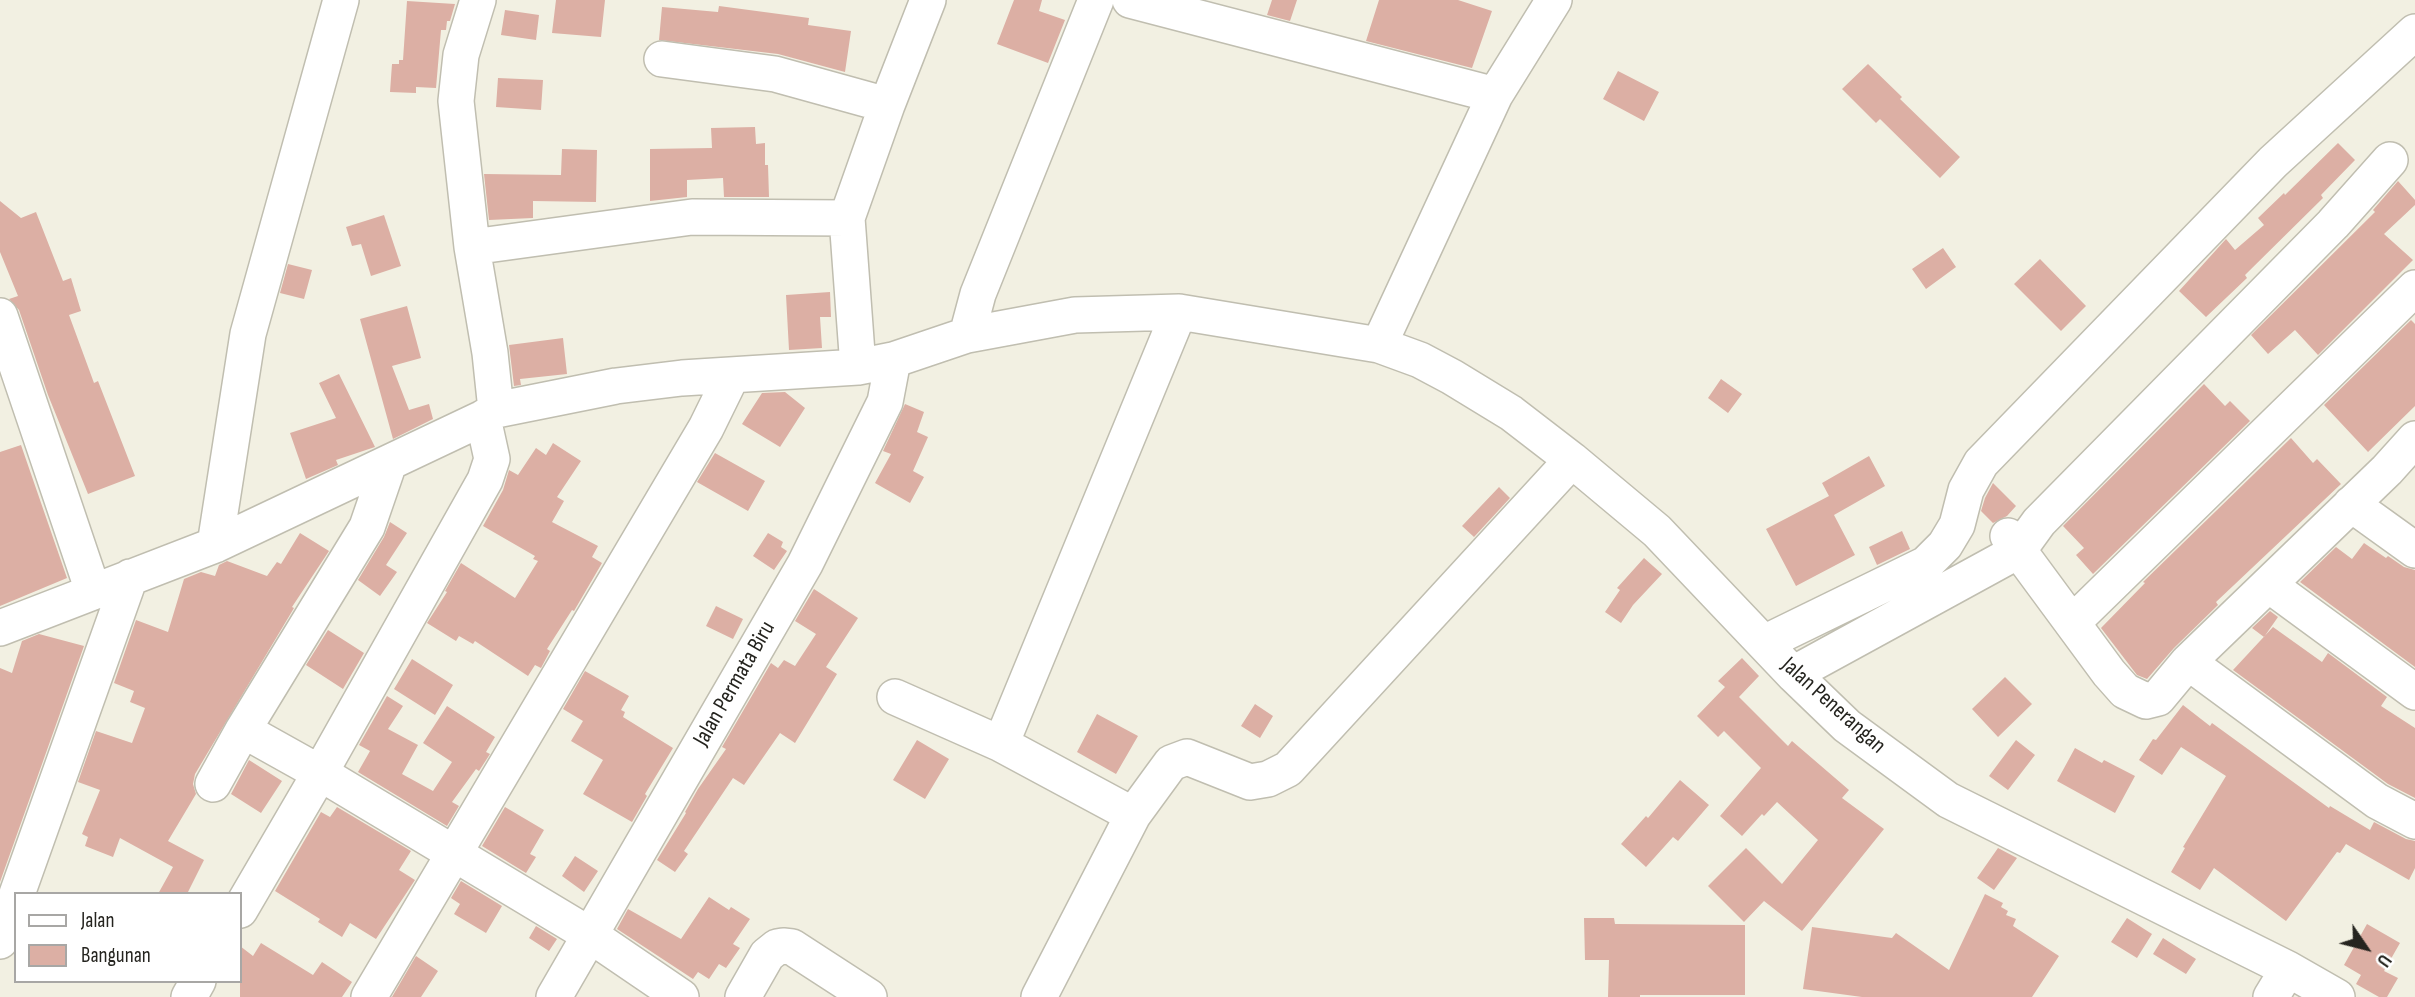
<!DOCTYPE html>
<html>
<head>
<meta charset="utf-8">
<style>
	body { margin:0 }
	#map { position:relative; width:2415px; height:997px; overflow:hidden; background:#f2f0e2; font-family:"Sofia Sans Condensed",sans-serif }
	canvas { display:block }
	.legend { position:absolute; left:14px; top:892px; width:228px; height:91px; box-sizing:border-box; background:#fff; border:2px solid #a8a7a5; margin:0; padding:9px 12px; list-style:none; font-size:21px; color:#25241f }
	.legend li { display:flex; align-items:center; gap:14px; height:35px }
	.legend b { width:35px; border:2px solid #a8a7a5 }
	.north { position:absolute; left:2331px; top:913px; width:70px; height:70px; -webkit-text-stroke:5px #fff; paint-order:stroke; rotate:125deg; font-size:19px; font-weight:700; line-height:28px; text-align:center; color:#25241f }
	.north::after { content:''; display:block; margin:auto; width:24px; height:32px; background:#25241f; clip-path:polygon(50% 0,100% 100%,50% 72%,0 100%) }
</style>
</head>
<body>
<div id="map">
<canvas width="2415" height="997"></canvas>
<ul class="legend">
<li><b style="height:9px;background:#fff"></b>Jalan</li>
<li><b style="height:19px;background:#dcafa4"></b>Bangunan</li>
</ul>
<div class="north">U</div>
</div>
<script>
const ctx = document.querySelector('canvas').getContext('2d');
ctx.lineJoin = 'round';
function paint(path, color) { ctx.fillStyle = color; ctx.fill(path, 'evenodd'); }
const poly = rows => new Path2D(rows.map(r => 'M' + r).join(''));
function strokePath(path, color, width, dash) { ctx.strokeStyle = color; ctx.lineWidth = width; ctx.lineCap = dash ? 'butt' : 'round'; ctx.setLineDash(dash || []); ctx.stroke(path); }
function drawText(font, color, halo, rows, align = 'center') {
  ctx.font = font + ' "Sofia Sans Condensed",sans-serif'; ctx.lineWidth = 5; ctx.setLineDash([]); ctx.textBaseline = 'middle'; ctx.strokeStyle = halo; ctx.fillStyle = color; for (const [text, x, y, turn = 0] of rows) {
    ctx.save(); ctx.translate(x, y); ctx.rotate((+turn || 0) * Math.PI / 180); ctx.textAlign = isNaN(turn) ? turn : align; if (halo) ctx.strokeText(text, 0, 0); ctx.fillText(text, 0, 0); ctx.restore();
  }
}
const building = poly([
	[556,0,605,0,601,37,552,33],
	[1014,0,1042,0,1039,11,1065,20,1048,63,997,44],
	[1272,0,1297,0,1290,21,1267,15],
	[1379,0,1458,0,1492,11,1472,68,1366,41],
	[407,1,455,4,450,21,447,21,446,30,441,30,436,88,416,87,416,93,390,92,392,64,399,64,399,60,403,60],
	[719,6,809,18,808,25,851,31,845,72,778,54,659,40,662,7,718,12],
	[505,10,539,15,536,40,501,35],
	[1868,64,1902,97,1900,99,1960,157,1940,178,1880,119,1876,123,1842,89],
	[1618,71,1659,92,1644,121,1603,99],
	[498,78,543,80,541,110,496,107],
	[755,127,756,144,765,143,765,165,768,165,769,197,724,197,723,178,687,180,687,197,650,201,650,149,712,148,711,128],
	[2338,143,2355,160,2321,195,2323,198,2245,275,2247,278,2206,317,2179,291,2226,239,2235,250,2264,225,2258,218,2284,193,2285,195],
	[562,149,597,150,596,202,533,201,533,218,489,220,484,174,561,175],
	[2398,181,2415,200,2415,205,2384,234,2413,260,2318,355,2295,330,2268,354,2251,335,2375,212,2373,210],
	[0,201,21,218,36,212,63,281,71,278,81,311,69,315,94,383,98,381,135,476,88,494,48,395,19,310,9,299,18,296,0,252],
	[384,215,401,266,371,276,361,244,352,246,346,227],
	[1943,248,1956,267,1926,289,1912,269],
	[2040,259,2086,306,2061,331,2014,284],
	[288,264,312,270,304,299,280,293],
	[830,292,831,317,820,317,822,348,789,350,786,295],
	[407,306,421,358,392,366,409,410,429,404,433,419,393,439,360,319],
	[2411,320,2415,324,2415,406,2368,452,2324,405],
	[563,338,567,374,520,379,521,385,514,386,509,345],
	[339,374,375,447,336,460,338,465,306,479,290,433,336,418,319,383],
	[1721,379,1742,394,1728,413,1708,398],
	[2204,384,2225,406,2230,401,2250,421,2093,574,2076,555,2084,548,2063,526],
	[785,392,805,408,780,447,742,424,762,393],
	[905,404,924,412,917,432,928,437,913,471,924,477,910,503,875,483,891,454,883,451],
	[2291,438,2313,463,2317,459,2341,484,2216,602,2218,605,2174,648,2147,679,2137,675,2101,628,2145,583,2143,582],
	[553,443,581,461,557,497,564,501,552,522,598,546,592,557,602,563,574,611,572,610,547,649,550,651,541,668,535,665,528,676,475,641,473,644,459,636,456,641,427,623,447,592,445,591,461,563,515,598,538,561,533,559,535,556,483,526,503,490,509,470,518,475,536,448,546,455],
	[21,445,67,578,0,606,0,452],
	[715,453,765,481,748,511,697,482],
	[1869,456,1885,486,1834,515,1855,555,1796,586,1766,529,1829,496,1822,483],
	[1993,483,2016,506,2007,516,1993,523,1981,511,1985,498],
	[1499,487,1510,498,1474,537,1462,526],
	[390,522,407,533,386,565,397,572,380,596,358,580,384,537],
	[1902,531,1910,549,1877,565,1869,547],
	[300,533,329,551,292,607,294,608,195,774,193,784,196,794,168,841,204,860,187,894,158,894,173,867,120,838,113,857,85,846,88,837,82,834,100,790,78,782,96,731,132,743,145,708,130,702,134,691,114,683,136,620,168,632,184,579,201,572,215,576,219,565,227,561,267,576,277,562,281,564],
	[768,533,783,542,781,547,787,551,774,570,753,556],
	[2364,543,2386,558,2388,556,2404,567,2415,570,2415,667,2300,582,2336,547,2352,559],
	[1644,558,1662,574,1633,605,1621,623,1605,612,1620,590,1617,588],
	[814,589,858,618,826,667,837,674,795,743,780,733,744,785,733,778,684,851,688,854,675,872,657,860,686,813,685,812,698,789,726,749,722,747,771,663,778,668,784,660,795,666,816,634,795,621],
	[716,606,743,619,733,639,706,626],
	[2270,611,2278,617,2264,637,2252,628],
	[2273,627,2322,662,2328,653,2387,697,2381,706,2415,728,2415,798,2388,784,2233,670],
	[328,630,364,653,343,689,306,665],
	[39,634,84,646,0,882,0,668,12,673,22,641],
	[1742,658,1759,676,1739,697,1788,746,1792,741,1849,790,1842,798,1884,829,1802,931,1764,901,1744,922,1708,886,1746,848,1782,884,1818,840,1777,802,1764,816,1762,814,1742,836,1720,816,1761,768,1724,731,1718,737,1697,716,1725,687,1718,681],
	[412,659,453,685,435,715,394,689],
	[585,671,629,696,621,710,625,712,623,717,673,748,645,794,647,796,632,822,583,794,603,760,571,741,583,721,563,709],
	[2005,677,2032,704,1998,737,1972,709],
	[387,696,403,706,388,729,418,745,402,774,433,791,452,762,423,743,447,706,495,737,486,752,490,754,479,771,476,769,452,802,459,806,447,826,358,772,370,751,359,745],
	[1255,704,1273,716,1260,738,1241,726],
	[2183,705,2210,726,2212,723,2329,808,2330,806,2370,830,2374,822,2406,839,2415,841,2415,868,2409,880,2346,844,2340,853,2337,852,2286,921,2214,868,2200,890,2171,872,2185,848,2183,847,2226,776,2181,747,2162,775,2139,760,2153,739,2156,740],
	[1097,714,1138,736,1116,774,1077,752],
	[917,740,949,759,925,799,893,780],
	[2016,740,2035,755,2008,790,1989,776],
	[2075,748,2102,763,2104,760,2135,776,2115,813,2057,781],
	[249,760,282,781,261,813,231,794],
	[1680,780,1709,805,1678,841,1673,837,1646,867,1621,844,1646,816,1648,818],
	[337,807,411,851,399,870,415,880,376,939,350,923,342,937,318,922,320,919,275,891,321,812,330,817],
	[505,807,544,830,530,854,536,857,526,873,482,846],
	[1998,848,2017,858,1994,890,1977,878],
	[575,856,598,871,584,892,562,876],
	[461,881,502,906,486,933,454,914,460,904,451,898],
	[1985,894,2003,903,2001,907,2008,911,2006,915,2016,919,2013,926,2059,956,2032,997,1862,997,1803,989,1812,927,1892,938,1896,933,1949,970],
	[709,897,729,910,731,907,750,919,733,944,740,948,726,968,719,964,709,979,698,972,693,979,617,929,628,909,681,939],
	[1584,918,1614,918,1615,924,1745,925,1745,995,1640,995,1640,997,1608,997,1609,960,1585,960],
	[2127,918,2152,934,2137,958,2111,942],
	[2367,924,2400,943,2384,971,2398,978,2387,997,2379,997,2356,984,2361,975,2344,965],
	[536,926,557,939,549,951,529,938],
	[2163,938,2196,959,2186,974,2153,954],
	[261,943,313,975,322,962,352,982,342,997,240,997,240,946,253,956],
	[416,956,438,971,421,997,392,997]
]);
const minor = poly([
	[478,0,461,55,456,101,472,247,490,353,496,410],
	[1130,0,1495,95],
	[662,59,775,74,887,105],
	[472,247,692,217,847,218],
	[0,316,93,591],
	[967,335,978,294,1096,0],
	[1379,345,1495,95,1554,0],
	[858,367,847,218,887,105,928,0],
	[2351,504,2415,550],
	[2008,536,2109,673,2125,691,2146,701,2158,698,2188,662,2387,470,2415,439],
	[215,545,248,334,341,0],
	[2269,585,2415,692],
	[2073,622,2415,288],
	[0,628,215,545,483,418,496,410,616,386,682,378,858,367,893,360,967,335,1075,315,1179,312,1379,345,1420,360,1452,377,1511,413,1572,460,1657,531,1793,674,1847,726,1948,800,2288,969,2337,997],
	[1764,643,1926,564,1945,545,1957,525,1966,490,1981,463,2273,162,2415,32],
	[2188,662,2377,801,2415,821],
	[1793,674,2018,551,2039,522,2333,224,2390,160],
	[895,697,1001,744,1133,815,1171,763,1187,757,1250,782,1268,779,1288,769,1572,460],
	[243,730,320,773,590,935,681,997],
	[1001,744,1179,312],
	[213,784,243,730,367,527,389,463],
	[17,894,130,577],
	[240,910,320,773,485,480,492,459,483,418],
	[0,941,16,897],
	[189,997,198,981],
	[369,997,706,428,732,375],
	[554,997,805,564,885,402,893,360],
	[743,997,767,955,777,947,783,946,792,947,869,997],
	[1039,997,1133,815],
	[2271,997,2288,969]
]);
const streetNames = [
	["Jalan Permata Biru",735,684,-60],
	["Jalan Penerangan",1833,706,42]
];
paint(building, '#dcafa4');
strokePath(minor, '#c0beb0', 38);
strokePath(minor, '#fff', 35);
drawText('23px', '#25241f', '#fff', streetNames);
</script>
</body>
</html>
